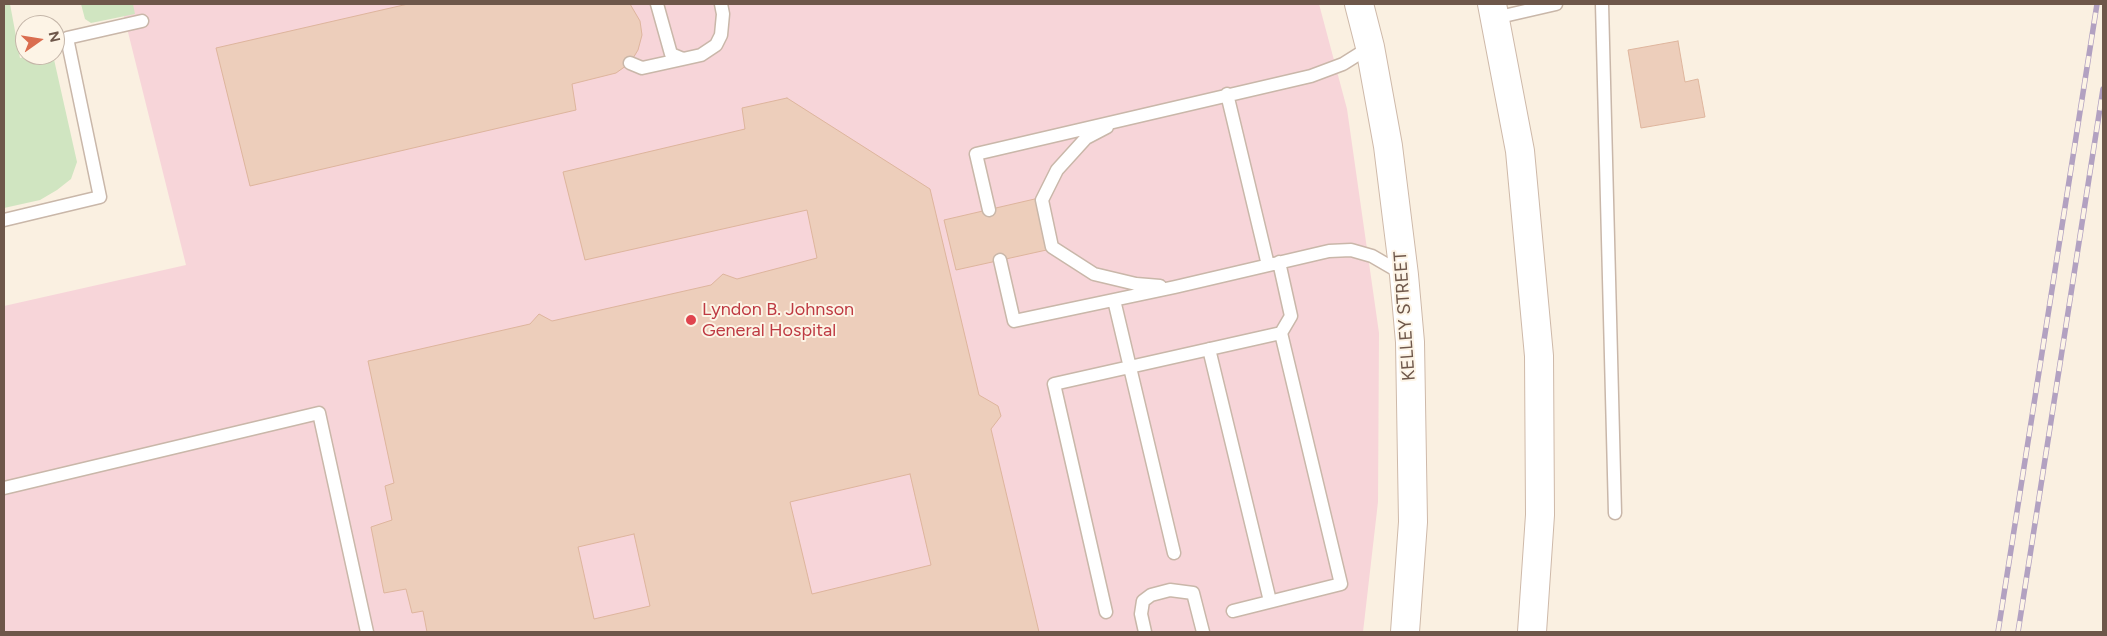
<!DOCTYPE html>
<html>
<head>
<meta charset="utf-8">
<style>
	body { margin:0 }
	#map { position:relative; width:2107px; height:636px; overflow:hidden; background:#faf0e1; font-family:Figtree,sans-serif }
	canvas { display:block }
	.frame { position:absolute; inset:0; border:5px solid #6e574a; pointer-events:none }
	.north { position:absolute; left:15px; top:15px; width:50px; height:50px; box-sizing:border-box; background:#fdf4e6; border:1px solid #c4b5a8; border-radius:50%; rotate:77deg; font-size:14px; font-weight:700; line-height:20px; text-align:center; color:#6e574a }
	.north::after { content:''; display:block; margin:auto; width:18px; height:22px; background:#da6d4f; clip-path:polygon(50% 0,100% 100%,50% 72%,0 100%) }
</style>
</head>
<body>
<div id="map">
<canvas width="2107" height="636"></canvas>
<div class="frame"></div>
<div class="north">N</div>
</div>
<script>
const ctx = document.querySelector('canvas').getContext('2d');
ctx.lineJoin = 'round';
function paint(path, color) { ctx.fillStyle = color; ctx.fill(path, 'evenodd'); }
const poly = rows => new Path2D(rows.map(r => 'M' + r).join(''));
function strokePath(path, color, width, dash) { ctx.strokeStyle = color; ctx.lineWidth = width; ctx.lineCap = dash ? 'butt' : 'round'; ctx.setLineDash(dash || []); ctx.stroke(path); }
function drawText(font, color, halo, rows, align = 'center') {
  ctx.font = font + ' Figtree,sans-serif'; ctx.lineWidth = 4; ctx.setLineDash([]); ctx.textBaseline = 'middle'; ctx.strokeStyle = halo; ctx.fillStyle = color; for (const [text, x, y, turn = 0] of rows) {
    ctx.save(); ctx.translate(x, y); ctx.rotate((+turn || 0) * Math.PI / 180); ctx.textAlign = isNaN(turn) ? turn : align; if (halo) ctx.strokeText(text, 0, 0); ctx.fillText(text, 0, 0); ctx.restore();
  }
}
const medical = poly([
	[121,4,1319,4,1347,109,1379,333,1378,502,1363,632,4,632,4,306,186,265]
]);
const green = poly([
	[4,4,10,4,20,58,32,55,53,55,77,162,71,179,57,190,40,200,4,208],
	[81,4,133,4,135,14,91,23,85,19]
]);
const building = poly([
	[408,4,630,4,640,21,642,35,638,50,630,63,616,73,572,84,576,110,250,186,216,48,408,4],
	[1678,41,1685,82,1698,79,1705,117,1641,128,1628,50,1678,41],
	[787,98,930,189,979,395,998,406,1001,416,991,429,1039,632,427,632,423,611,412,613,406,589,384,593,371,527,392,520,385,486,394,483,368,361,530,324,539,314,552,321,711,285,723,274,737,279,817,258,807,210,585,260,563,172,745,129,742,108,787,98],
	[910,474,931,565,812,594,790,502,910,474],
	[634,534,650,606,594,619,578,547,634,534],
	[1039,198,1051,249,956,270,944,220,1039,198]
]);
const service = poly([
	[657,4,671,54,683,59,701,55,716,45,721,35,723,14,721,4],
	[1602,4,1615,513],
	[1495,18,1556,4],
	[630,63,642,68,683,59],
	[1227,94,1268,265],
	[1107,127,1086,138,1057,170,1042,200,1052,247,1094,274,1136,284,1160,286],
	[989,210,976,154,1311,76,1343,64,1370,47],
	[4,220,100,197,67,38,142,21],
	[1000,260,1014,321,1175,287,1329,251,1351,250,1372,256,1403,274],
	[1279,262,1291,316,1281,333],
	[1114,300,1174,553],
	[1209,349,1270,601],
	[4,488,319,413,367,632],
	[1106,612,1054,384,1281,333,1341,584,1233,611],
	[1145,632,1141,614,1143,601,1151,595,1170,590,1193,593,1203,632]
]);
const secondary = poly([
	[1359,4,1370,47,1388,146,1404,275,1410,342,1413,522,1405,632],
	[1492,4,1520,151,1539,356,1540,515,1532,632]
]);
const rail = poly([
	[1998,632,2097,4],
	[2018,632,2103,89]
]);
const markers = [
	[691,320,6,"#e0444e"]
];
const healthNames = [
	["Lyndon B. Johnson",702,310],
	["General Hospital",702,331]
];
const streetNames = [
	["KELLEY STREET",1405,316,-94]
];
paint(medical, '#f7d5d9');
paint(green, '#d0e5c1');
paint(building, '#edcebb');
strokePath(building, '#deb59d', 1);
strokePath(service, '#c9b7a9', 15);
strokePath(secondary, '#ceb9a9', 30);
strokePath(service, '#fff', 12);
strokePath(secondary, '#fff', 28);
strokePath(rail, '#b2a1c1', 5.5);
strokePath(rail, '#fdf4e6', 4, [11]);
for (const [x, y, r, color] of markers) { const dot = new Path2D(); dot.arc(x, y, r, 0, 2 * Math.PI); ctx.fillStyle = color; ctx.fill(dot); strokePath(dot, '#fdf4e6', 2); }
drawText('18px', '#be3a42', '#fdf4e6', healthNames, 'left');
drawText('18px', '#6e574a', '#fdf4e6', streetNames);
</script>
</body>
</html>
